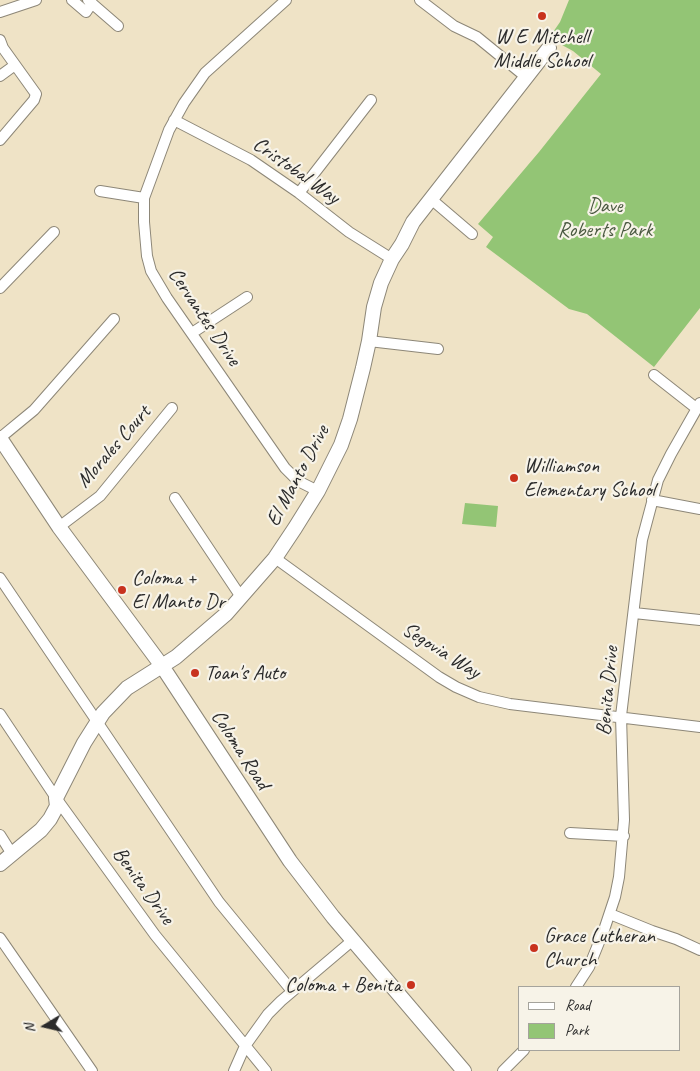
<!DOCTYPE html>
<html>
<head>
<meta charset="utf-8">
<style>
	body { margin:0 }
	#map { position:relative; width:700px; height:1071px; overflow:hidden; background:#efe3c6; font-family:Caveat,sans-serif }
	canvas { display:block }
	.legend { position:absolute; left:518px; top:986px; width:162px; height:65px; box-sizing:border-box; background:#f7f3e8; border:1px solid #a5a39c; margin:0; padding:6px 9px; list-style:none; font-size:15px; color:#2b2b2b }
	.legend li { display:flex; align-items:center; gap:10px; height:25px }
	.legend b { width:25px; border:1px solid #a5a39c }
	.north { position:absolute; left:20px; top:1001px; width:50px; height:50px; -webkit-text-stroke:4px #f7f3e8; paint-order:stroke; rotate:261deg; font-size:14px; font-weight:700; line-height:20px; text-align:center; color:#2b2b2b }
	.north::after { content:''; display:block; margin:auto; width:18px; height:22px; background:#2b2b2b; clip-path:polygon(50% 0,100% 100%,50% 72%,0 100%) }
</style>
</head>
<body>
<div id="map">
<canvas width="700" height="1071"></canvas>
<ul class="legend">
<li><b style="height:6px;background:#fff"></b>Road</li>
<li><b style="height:14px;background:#93c575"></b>Park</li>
</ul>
<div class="north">N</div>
</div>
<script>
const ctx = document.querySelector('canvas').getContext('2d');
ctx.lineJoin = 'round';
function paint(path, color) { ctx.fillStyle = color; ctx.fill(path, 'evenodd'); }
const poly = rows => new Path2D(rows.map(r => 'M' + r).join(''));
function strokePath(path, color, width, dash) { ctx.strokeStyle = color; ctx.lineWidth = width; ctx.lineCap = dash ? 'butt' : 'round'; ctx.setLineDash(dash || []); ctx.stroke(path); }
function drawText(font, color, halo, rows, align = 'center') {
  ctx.font = font + ' Caveat,sans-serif'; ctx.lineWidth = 4.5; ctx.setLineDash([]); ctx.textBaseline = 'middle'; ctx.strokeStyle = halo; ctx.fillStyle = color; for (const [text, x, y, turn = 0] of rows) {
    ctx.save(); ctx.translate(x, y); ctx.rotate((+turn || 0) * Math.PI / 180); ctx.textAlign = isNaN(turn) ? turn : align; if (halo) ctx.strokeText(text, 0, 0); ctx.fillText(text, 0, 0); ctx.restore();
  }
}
const green = poly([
	[569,0,700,0,700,308,654,367,587,314,569,309,486,247,493,237,478,224,539,152,601,74,573,51,549,38,560,22],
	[465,503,498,506,496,527,462,524]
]);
const street = poly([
	[72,0,86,12,92,3],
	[88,0,118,26],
	[286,0,205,73,184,103,169,130,144,198,144,222,147,256,151,271,167,298,285,468,298,481,318,491],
	[420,0,454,26,477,37,526,77],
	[0,12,36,0],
	[0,40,3,48,36,94,34,100,0,140],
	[0,76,15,65],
	[174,120,251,160,299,193,349,232,392,259],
	[100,191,144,198],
	[299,193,371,100],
	[431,199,472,234],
	[0,288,54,232],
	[192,333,247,297],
	[369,341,438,349],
	[654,375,696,408],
	[0,438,34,410,114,319],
	[175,498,241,597],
	[652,500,700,509],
	[59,527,100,496,172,408],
	[275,558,439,677,456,687,479,697,510,704,700,727],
	[0,578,219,902,292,991],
	[634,613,700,620],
	[0,714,56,798,155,935,266,1071],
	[570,833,624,836],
	[0,835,12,854],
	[610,914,652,931,676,939,700,950],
	[0,938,92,1071],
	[576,987,589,967,604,930,615,897,619,877,624,820,621,716,642,540,658,480,671,454,700,403],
	[234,1071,245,1046,268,1014,281,1001,353,940],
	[503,1071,524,1050]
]);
const secondary = poly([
	[0,438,59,527,162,666,290,861,333,917,464,1071],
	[0,864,41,830,50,819,57,806,56,798,84,743,103,713,127,688,176,657,226,614,275,558,295,528,318,491,341,445,350,419,363,368,369,341,374,307,381,283,392,259,402,244,413,222,549,48]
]);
const markers = [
	[542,16,5,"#c8321e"],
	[514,478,5,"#c8321e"],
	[122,590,5,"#c8321e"],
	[195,673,5,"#c8321e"],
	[534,948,5,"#c8321e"],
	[411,985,5,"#c8321e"]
];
const poiNames = [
	["W E Mitchell",542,37,"center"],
	["Middle School",542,61,"center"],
	["Williamson",524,466],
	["Elementary School",524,490],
	["Coloma +",132,578],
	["El Manto Dr",132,602],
	["Toan's Auto",205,673],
	["Grace Lutheran",544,936],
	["Church",544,960],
	["Coloma + Benita",401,985,"right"]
];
const streetNames = [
	["Cristobal Way",296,171,35],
	["Cervantes Drive",204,317,56],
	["Morales Court",114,447,-49],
	["El Manto Drive",298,476,-62],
	["Segovia Way",441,651,32],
	["Benita Drive",608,691,-85],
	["Coloma Road",240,750,57],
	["Benita Drive",143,886,54]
];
const parkNames = [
	["Dave",605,206],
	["Roberts Park",605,230]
];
paint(green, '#93c575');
strokePath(street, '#8d8778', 12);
strokePath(secondary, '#8d8778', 16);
strokePath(street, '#fff', 10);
strokePath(secondary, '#fff', 14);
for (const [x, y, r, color] of markers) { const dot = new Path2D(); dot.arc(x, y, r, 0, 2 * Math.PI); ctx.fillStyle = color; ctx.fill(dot); strokePath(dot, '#f7f3e8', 2); }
drawText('21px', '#2b2b2b', '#f7f3e8', poiNames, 'left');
drawText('21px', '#2b2b2b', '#f7f3e8', streetNames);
drawText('21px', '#4a5941', '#f7f3e8', parkNames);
</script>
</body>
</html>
